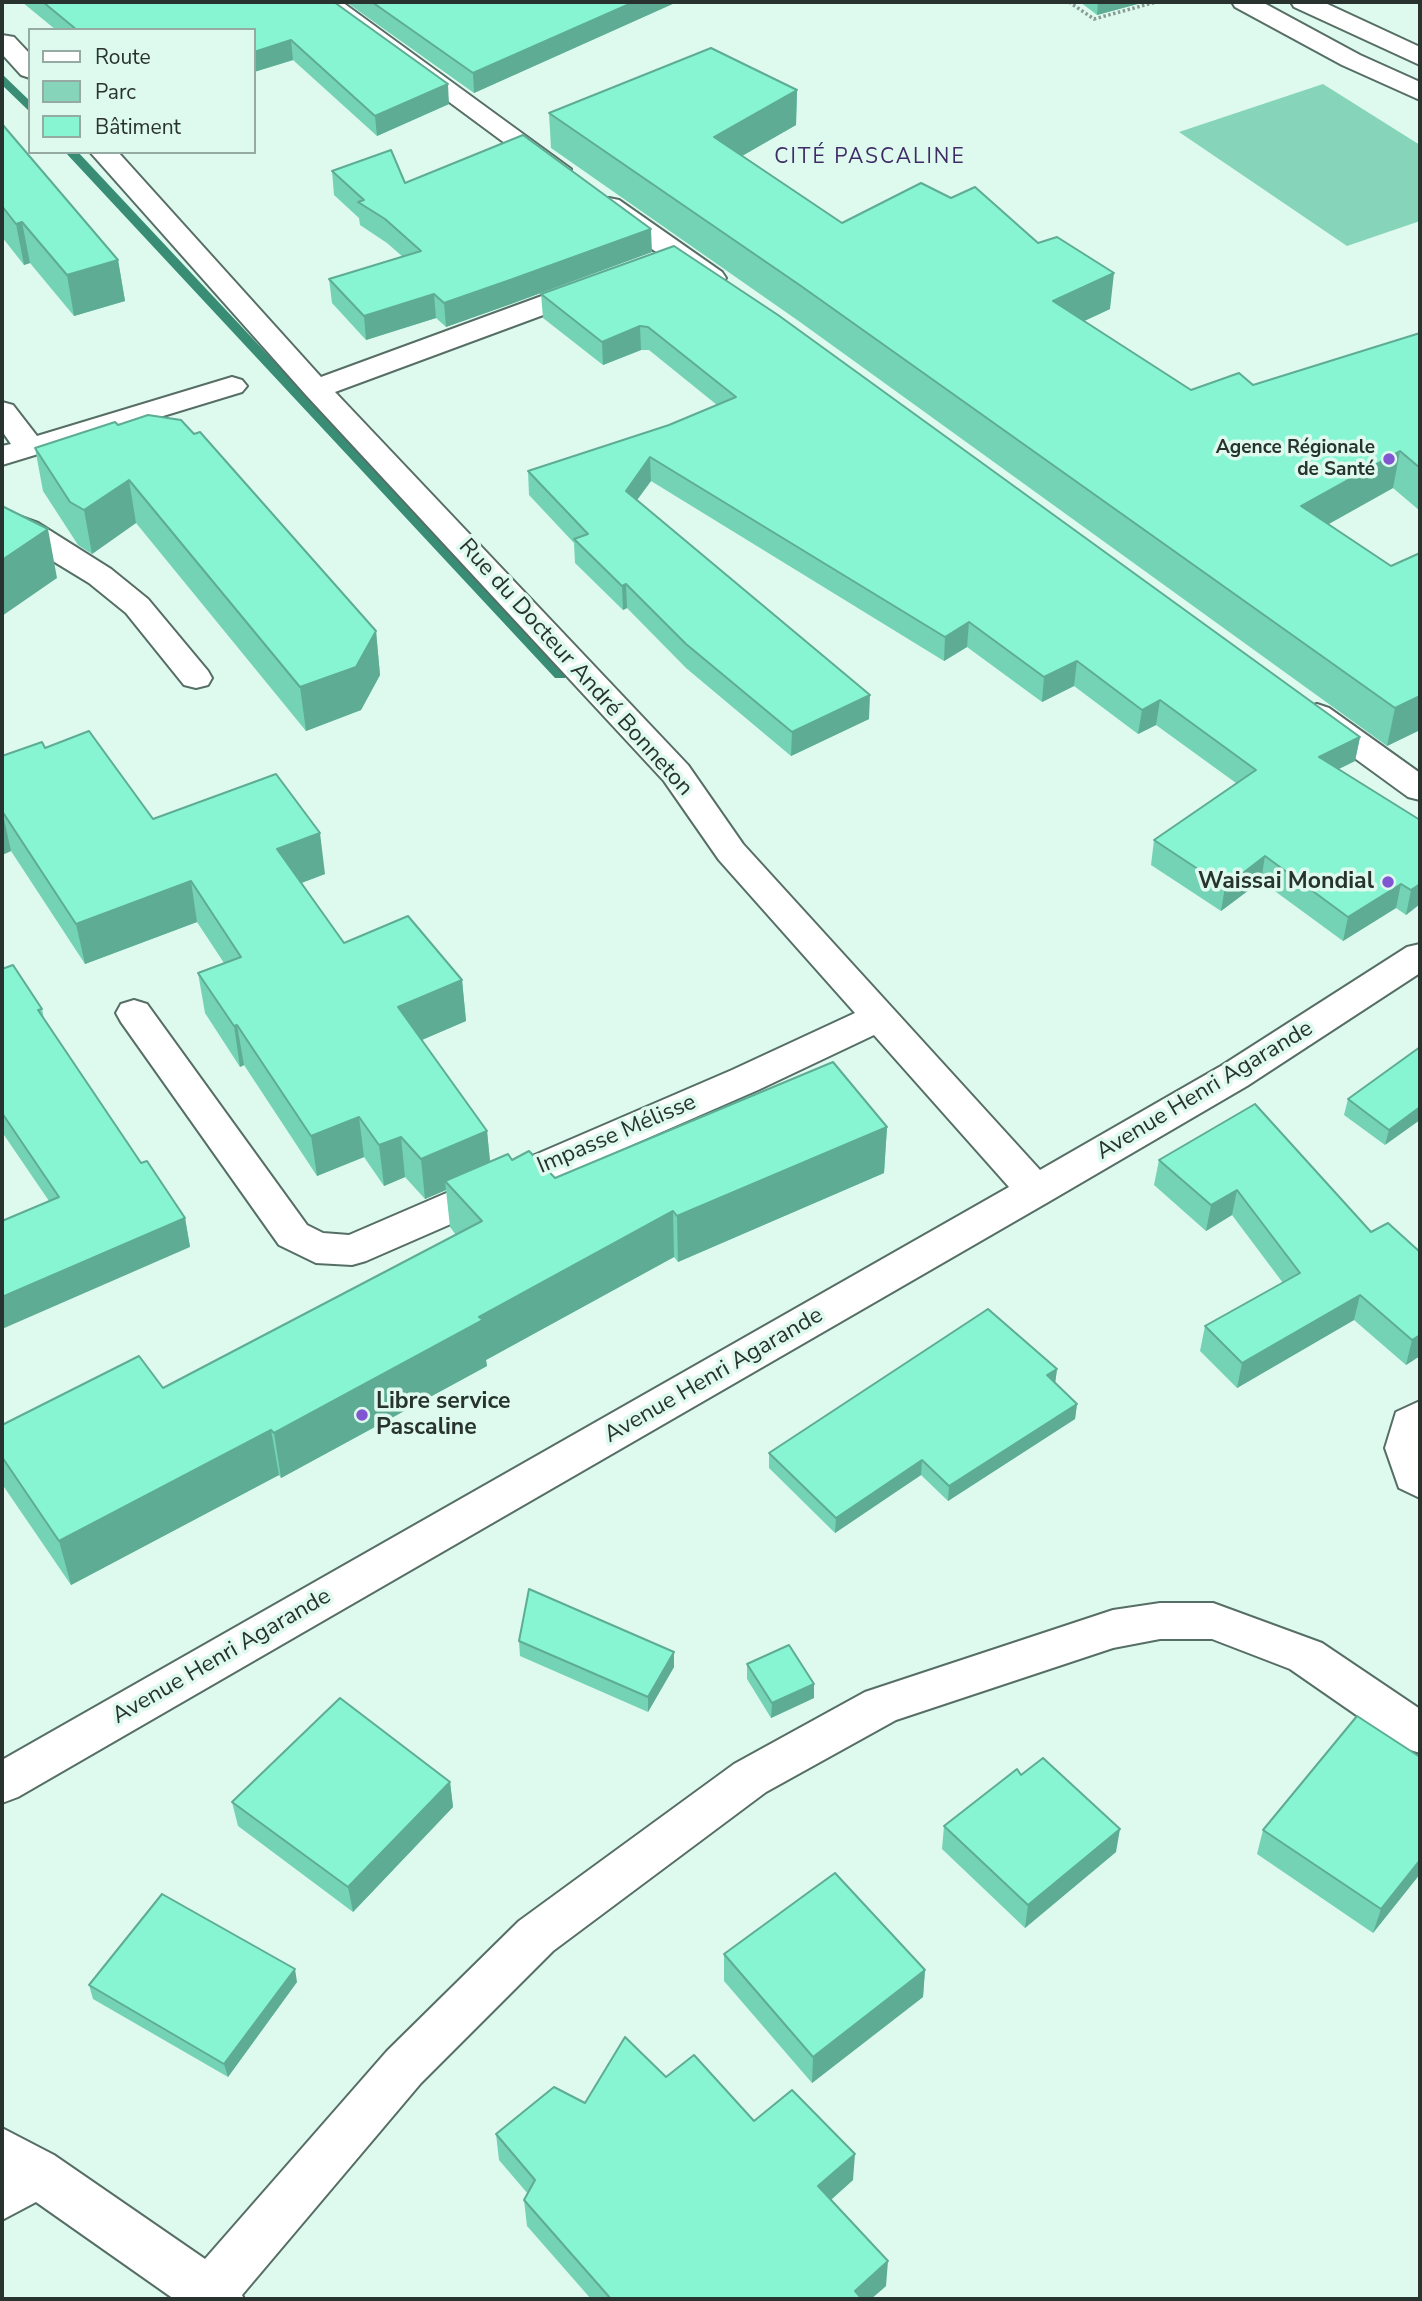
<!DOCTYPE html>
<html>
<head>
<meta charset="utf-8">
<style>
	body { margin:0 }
	#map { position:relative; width:1422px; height:2301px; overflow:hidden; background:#defaef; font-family:"Nunito Sans",sans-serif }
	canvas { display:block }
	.frame { position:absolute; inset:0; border:4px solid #28332f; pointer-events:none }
	.legend { position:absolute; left:28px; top:28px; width:228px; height:126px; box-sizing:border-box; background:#defaef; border:2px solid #95aaa2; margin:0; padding:9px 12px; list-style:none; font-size:21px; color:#28332f }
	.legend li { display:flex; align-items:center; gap:14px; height:35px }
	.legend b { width:35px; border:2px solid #95aaa2 }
</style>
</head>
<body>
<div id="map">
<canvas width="1422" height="2301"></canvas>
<div class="frame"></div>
<ul class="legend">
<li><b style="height:9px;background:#fff"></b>Route</li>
<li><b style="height:19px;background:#86d5ba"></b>Parc</li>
<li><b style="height:19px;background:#87f5d2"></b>Bâtiment</li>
</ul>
</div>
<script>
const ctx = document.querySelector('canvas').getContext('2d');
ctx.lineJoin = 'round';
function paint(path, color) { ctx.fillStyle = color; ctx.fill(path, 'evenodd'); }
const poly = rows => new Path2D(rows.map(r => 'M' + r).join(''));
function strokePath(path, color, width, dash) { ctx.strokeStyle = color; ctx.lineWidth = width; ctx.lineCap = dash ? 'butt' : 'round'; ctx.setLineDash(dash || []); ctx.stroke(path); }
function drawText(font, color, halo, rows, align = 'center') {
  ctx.font = font + ' "Nunito Sans",sans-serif'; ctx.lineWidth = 7; ctx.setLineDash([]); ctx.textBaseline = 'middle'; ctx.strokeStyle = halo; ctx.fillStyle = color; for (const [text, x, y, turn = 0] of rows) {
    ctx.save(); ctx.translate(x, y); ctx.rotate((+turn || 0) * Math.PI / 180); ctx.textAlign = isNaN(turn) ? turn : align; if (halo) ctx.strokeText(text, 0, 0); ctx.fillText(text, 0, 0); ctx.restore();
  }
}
const green = poly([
	[1323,84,1420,145,1420,221,1347,246,1179,132]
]);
const stream = poly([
	[2,74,30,101,30,112,2,85,2,74],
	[65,152,78,152,565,672,567,675,565,678,555,678,65,152]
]);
const path = poly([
	[1069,2,1094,19,1156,2]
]);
const minor = poly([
	[314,2,342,2,571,169,568,175,558,177,548,175,314,2],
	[1232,2,1262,2,1360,55,1420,82,1420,100,1342,65,1235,7,1232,2],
	[1291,2,1323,2,1420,47,1420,65,1294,7,1291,2],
	[2,35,14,37,30,54,30,78,21,75,2,54,2,35],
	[90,152,118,152,321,377,580,282,590,280,600,282,604,288,600,294,335,392,688,765,743,844,1040,1170,1221,1066,1407,947,1420,944,1420,973,1247,1086,1050,1201,18,1797,2,1803,2,1760,1009,1187,874,1035,758,1090,366,1261,352,1265,316,1263,279,1245,121,1022,116,1013,121,1004,134,1000,147,1004,307,1225,323,1233,349,1235,732,1070,855,1013,719,860,664,781,306,395,90,152],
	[609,198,619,200,722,272,726,278,722,284,712,286,702,284,599,212,595,206,599,200,609,198],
	[232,377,242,380,247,386,242,392,2,465,2,446,11,444,2,431,2,402,13,405,37,436,232,377],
	[2,510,38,523,111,569,148,599,208,671,212,678,208,685,196,688,184,685,126,613,89,583,2,530,2,510],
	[1317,704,1329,708,1420,773,1420,800,1408,797,1305,722,1300,715,1305,708,1317,704],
	[1420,1401,1420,1498,1399,1488,1385,1448,1396,1412,1420,1401],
	[1160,1603,1213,1603,1322,1643,1420,1709,1420,1753,1404,1748,1290,1669,1212,1639,1160,1639,1113,1648,896,1720,766,1792,553,1951,421,2083,242,2295,244,2299,174,2299,36,2202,2,2220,2,2128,54,2155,205,2259,387,2051,519,1921,734,1764,865,1692,1113,1610,1160,1603]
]);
const wall = poly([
	[22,2,334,2,449,104,377,136,293,60,254,72,254,30,56,30],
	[346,2,677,2,474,93],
	[1080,2,1145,2,1097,15],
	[797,90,796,125,742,156,842,223,1110,309,1084,321,1191,390,1253,385,1420,333,1420,511,1393,488,1328,524,1391,566,1420,553,1420,730,1387,746,800,322,551,148,549,113],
	[2,124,118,260,125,301,74,316,30,263,24,265,2,237],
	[332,171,405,183,652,252,511,304,446,327,436,318,366,340,332,303,329,279,403,257,387,243,360,225,359,218,334,195],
	[674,246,1360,737,1355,761,1339,769,1420,820,1420,904,1406,915,1396,908,1343,941,1261,881,1221,911,1151,865,1154,840,1236,783,1156,725,1138,734,1074,686,1042,702,967,647,944,661,651,481,637,500,869,719,791,756,686,668,627,608,623,610,575,563,574,543,529,495,528,471,669,425,717,405,649,350,641,350,603,365,543,318,541,294],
	[118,425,376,631,380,675,361,710,306,731,136,523,92,554,78,545,43,491,35,448],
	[45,748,153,819,325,874,301,883,344,943,462,980,466,1021,422,1040,487,1131,490,1162,512,1160,555,1178,887,1127,884,1173,678,1262,674,1257,486,1360,487,1366,281,1478,279,1475,71,1585,2,1484,2,1425,163,1388,456,1235,450,1227,446,1190,425,1199,405,1177,384,1186,364,1157,317,1176,244,1065,240,1067,205,1013,198,973,224,963,197,922,85,964,11,851,2,855,2,756],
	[2,969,42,1009,44,1019,141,1163,185,1218,190,1247,49,1201,2,1132],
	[1420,1047,1385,1145,1344,1115,1348,1099],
	[1159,1160,1371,1232,1420,1356,1406,1365,1354,1320,1237,1388,1200,1351,1205,1326,1283,1283,1232,1215,1206,1231,1154,1185],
	[1057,1369,1055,1383,1077,1404,1075,1419,948,1501,921,1475,835,1533,769,1468,769,1453],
	[519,1641,674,1652,674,1667,648,1712,520,1656],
	[747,1664,814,1684,814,1698,771,1718,747,1679],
	[1420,1757,1420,1874,1373,1933,1257,1854,1263,1830],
	[1021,1775,1116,1852,1025,1928,942,1849,944,1826],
	[450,1782,453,1807,353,1912,238,1826,232,1802],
	[724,1954,925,1970,923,1997,812,2083,724,1981],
	[297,1982,228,2077,93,1999,89,1985],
	[666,2077,754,2121,853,2180,831,2200,886,2286,871,2299,591,2299,527,2226,524,2200,528,2194,499,2160,496,2134]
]);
const shadedWall = poly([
	[634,2,677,2,474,93,473,73],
	[1098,2,1145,2,1097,15],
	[291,40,293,60,254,72,254,52],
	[448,84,449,104,377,136,375,116],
	[797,90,796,125,714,172,714,137],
	[22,222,30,263,24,265,16,224],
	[651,229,652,252,511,304,446,327,444,303],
	[118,260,125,301,74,316,67,275],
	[1114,273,1110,309,1050,337,1053,301],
	[434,294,436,318,366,340,364,316],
	[640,326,641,350,603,365,602,342],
	[1400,451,1393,488,1295,543,1301,506],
	[650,457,651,481,626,515,626,491],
	[129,480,136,523,92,554,84,510],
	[48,529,57,578,2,616,2,560],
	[626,584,627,608,623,610,622,586],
	[969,622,967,647,944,661,945,637],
	[376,631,380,675,361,710,306,731,300,687],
	[1077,661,1074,686,1042,702,1044,677],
	[870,695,869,719,791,756,792,732],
	[1420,696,1420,730,1387,746,1395,708],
	[1160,700,1156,725,1138,734,1142,710],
	[1360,737,1355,761,1314,781,1319,757],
	[2,810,11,851,2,855],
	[320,833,325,874,283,890,277,849],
	[1265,856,1261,881,1221,911,1225,887],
	[191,881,197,922,85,964,76,924],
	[1401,884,1396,908,1343,941,1348,917],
	[1420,884,1420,904,1406,915,1411,890],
	[462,980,466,1021,403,1048,398,1007],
	[237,1025,244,1065,240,1067,234,1026],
	[1420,1107,1420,1120,1385,1145,1389,1130],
	[359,1117,364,1157,317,1176,311,1136],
	[887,1127,884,1173,678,1262,677,1216],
	[487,1131,491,1171,445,1181,446,1190,425,1199,421,1159],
	[401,1137,405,1177,384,1186,379,1145],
	[1237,1190,1232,1215,1206,1231,1211,1205],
	[673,1211,674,1257,486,1360,487,1366,281,1478,274,1433,479,1317],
	[185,1218,190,1247,2,1329,2,1297],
	[1360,1295,1354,1320,1237,1388,1242,1363],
	[1420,1335,1420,1356,1406,1365,1412,1340],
	[1057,1369,1055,1384,1047,1375],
	[1077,1404,1075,1419,948,1501,949,1486],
	[271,1430,279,1475,71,1585,59,1541],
	[922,1460,921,1475,835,1533,836,1518],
	[674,1652,674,1667,648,1712,648,1697],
	[814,1684,814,1698,771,1718,772,1703],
	[450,1782,453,1807,353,1912,348,1887],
	[1120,1829,1116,1852,1025,1928,1028,1905],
	[1420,1860,1420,1874,1373,1933,1381,1909],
	[295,1969,297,1982,228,2077,224,2064],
	[925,1970,923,1997,812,2083,813,2057],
	[855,2154,853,2180,817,2212,818,2186],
	[888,2261,886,2286,871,2299,854,2299,855,2291]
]);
const building = poly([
	[43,2,334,2,448,84,375,116,291,40,254,52,254,30,77,30,43,2],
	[372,2,634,2,473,73,372,2],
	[711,48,797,90,714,137,842,223,921,183,951,198,975,187,1038,243,1057,237,1114,273,1053,301,1191,390,1239,373,1253,385,1420,333,1420,468,1400,451,1301,506,1391,566,1420,553,1420,696,1395,708,801,286,549,113,711,48],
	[2,124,118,260,67,275,22,222,16,224,2,206,2,124],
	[523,135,651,229,510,280,444,303,434,294,364,316,329,279,421,251,385,219,358,202,364,200,332,171,391,150,405,183,523,135],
	[674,246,778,315,1360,737,1319,757,1420,820,1420,884,1411,890,1401,884,1348,917,1265,856,1225,887,1154,840,1256,770,1160,700,1142,710,1077,661,1044,677,969,622,945,637,650,457,626,491,870,695,792,732,686,644,626,584,622,586,574,539,588,534,528,471,669,425,736,397,648,327,640,326,602,342,541,294,674,246],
	[148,415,181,420,194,434,200,432,376,631,356,667,300,687,129,480,84,510,70,502,35,448,115,422,118,425,148,415],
	[2,506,48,529,2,560,2,506],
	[89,731,153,819,276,774,320,833,277,849,344,943,408,916,462,980,398,1007,487,1131,421,1159,401,1137,379,1145,359,1117,311,1136,237,1025,234,1026,198,973,241,957,191,881,76,924,2,811,2,756,42,742,45,748,89,731],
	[13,965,42,1009,38,1010,141,1163,147,1161,185,1218,2,1297,2,1221,59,1197,2,1113,2,969,13,965],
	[1420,1047,1420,1107,1389,1130,1348,1099,1420,1047],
	[833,1062,887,1127,677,1216,673,1211,479,1317,483,1320,274,1433,271,1430,59,1541,2,1457,2,1425,139,1356,163,1388,482,1221,445,1181,508,1154,512,1160,529,1151,555,1178,833,1062],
	[1255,1104,1371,1232,1388,1223,1420,1252,1420,1335,1412,1340,1360,1295,1242,1363,1205,1326,1300,1273,1237,1190,1211,1205,1159,1160,1255,1104],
	[988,1309,1057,1369,1047,1375,1077,1404,949,1486,922,1460,836,1518,769,1453,988,1309],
	[529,1589,674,1652,648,1697,519,1641,529,1589],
	[789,1645,814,1684,772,1703,747,1664,789,1645],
	[340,1698,450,1782,348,1887,232,1802,340,1698],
	[1357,1716,1420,1757,1420,1860,1381,1909,1263,1830,1357,1716],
	[1043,1758,1120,1829,1028,1905,944,1826,1017,1769,1021,1775,1043,1758],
	[835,1873,925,1970,813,2057,724,1954,835,1873],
	[162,1894,295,1969,224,2064,89,1985,162,1894],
	[625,2037,666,2077,694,2055,754,2121,792,2090,855,2154,818,2186,888,2261,855,2291,862,2299,611,2299,524,2200,535,2180,496,2134,554,2087,585,2103,625,2037]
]);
const markers = [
	[1389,459,7,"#8057d0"],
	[1388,882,7,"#8057d0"],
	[362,1415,7,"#8057d0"]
];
const farPoinames = [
	["Agence Régionale",1375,448],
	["de Santé",1375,470]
];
const farNeighbourhoodnames = [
	["CITÉ PASCALINE",870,158]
];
const streetNames = [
	["Rue du Docteur André Bonneton",575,668,48],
	["Avenue Henri Agarande",1205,1091,-31],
	["Impasse Mélisse",617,1135,-23],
	["Avenue Henri Agarande",714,1376,-30],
	["Avenue Henri Agarande",222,1657,-30]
];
const poiNames = [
	["Waissai Mondial",1374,882],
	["Libre service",376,1402,"left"],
	["Pascaline",376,1428,"left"]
];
paint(green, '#86d5ba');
paint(stream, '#388d74');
strokePath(minor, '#566e65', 4);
strokePath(path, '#889c94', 3.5, [2.5, 2.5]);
paint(minor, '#fff');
paint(wall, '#74d3b5');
paint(shadedWall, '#5eac93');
paint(building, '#87f5d2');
strokePath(building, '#5eac93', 2);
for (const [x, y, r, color] of markers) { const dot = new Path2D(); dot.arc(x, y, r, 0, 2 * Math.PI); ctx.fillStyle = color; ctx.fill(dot); strokePath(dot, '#defaef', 2.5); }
drawText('bold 19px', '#28332f', '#defaef', farPoinames, 'right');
ctx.letterSpacing = '2px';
drawText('21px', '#3f2c67', '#defaef', farNeighbourhoodnames);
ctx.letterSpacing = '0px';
drawText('23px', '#28332f', '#defaef', streetNames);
drawText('bold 23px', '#28332f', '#defaef', poiNames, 'right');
</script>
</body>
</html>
